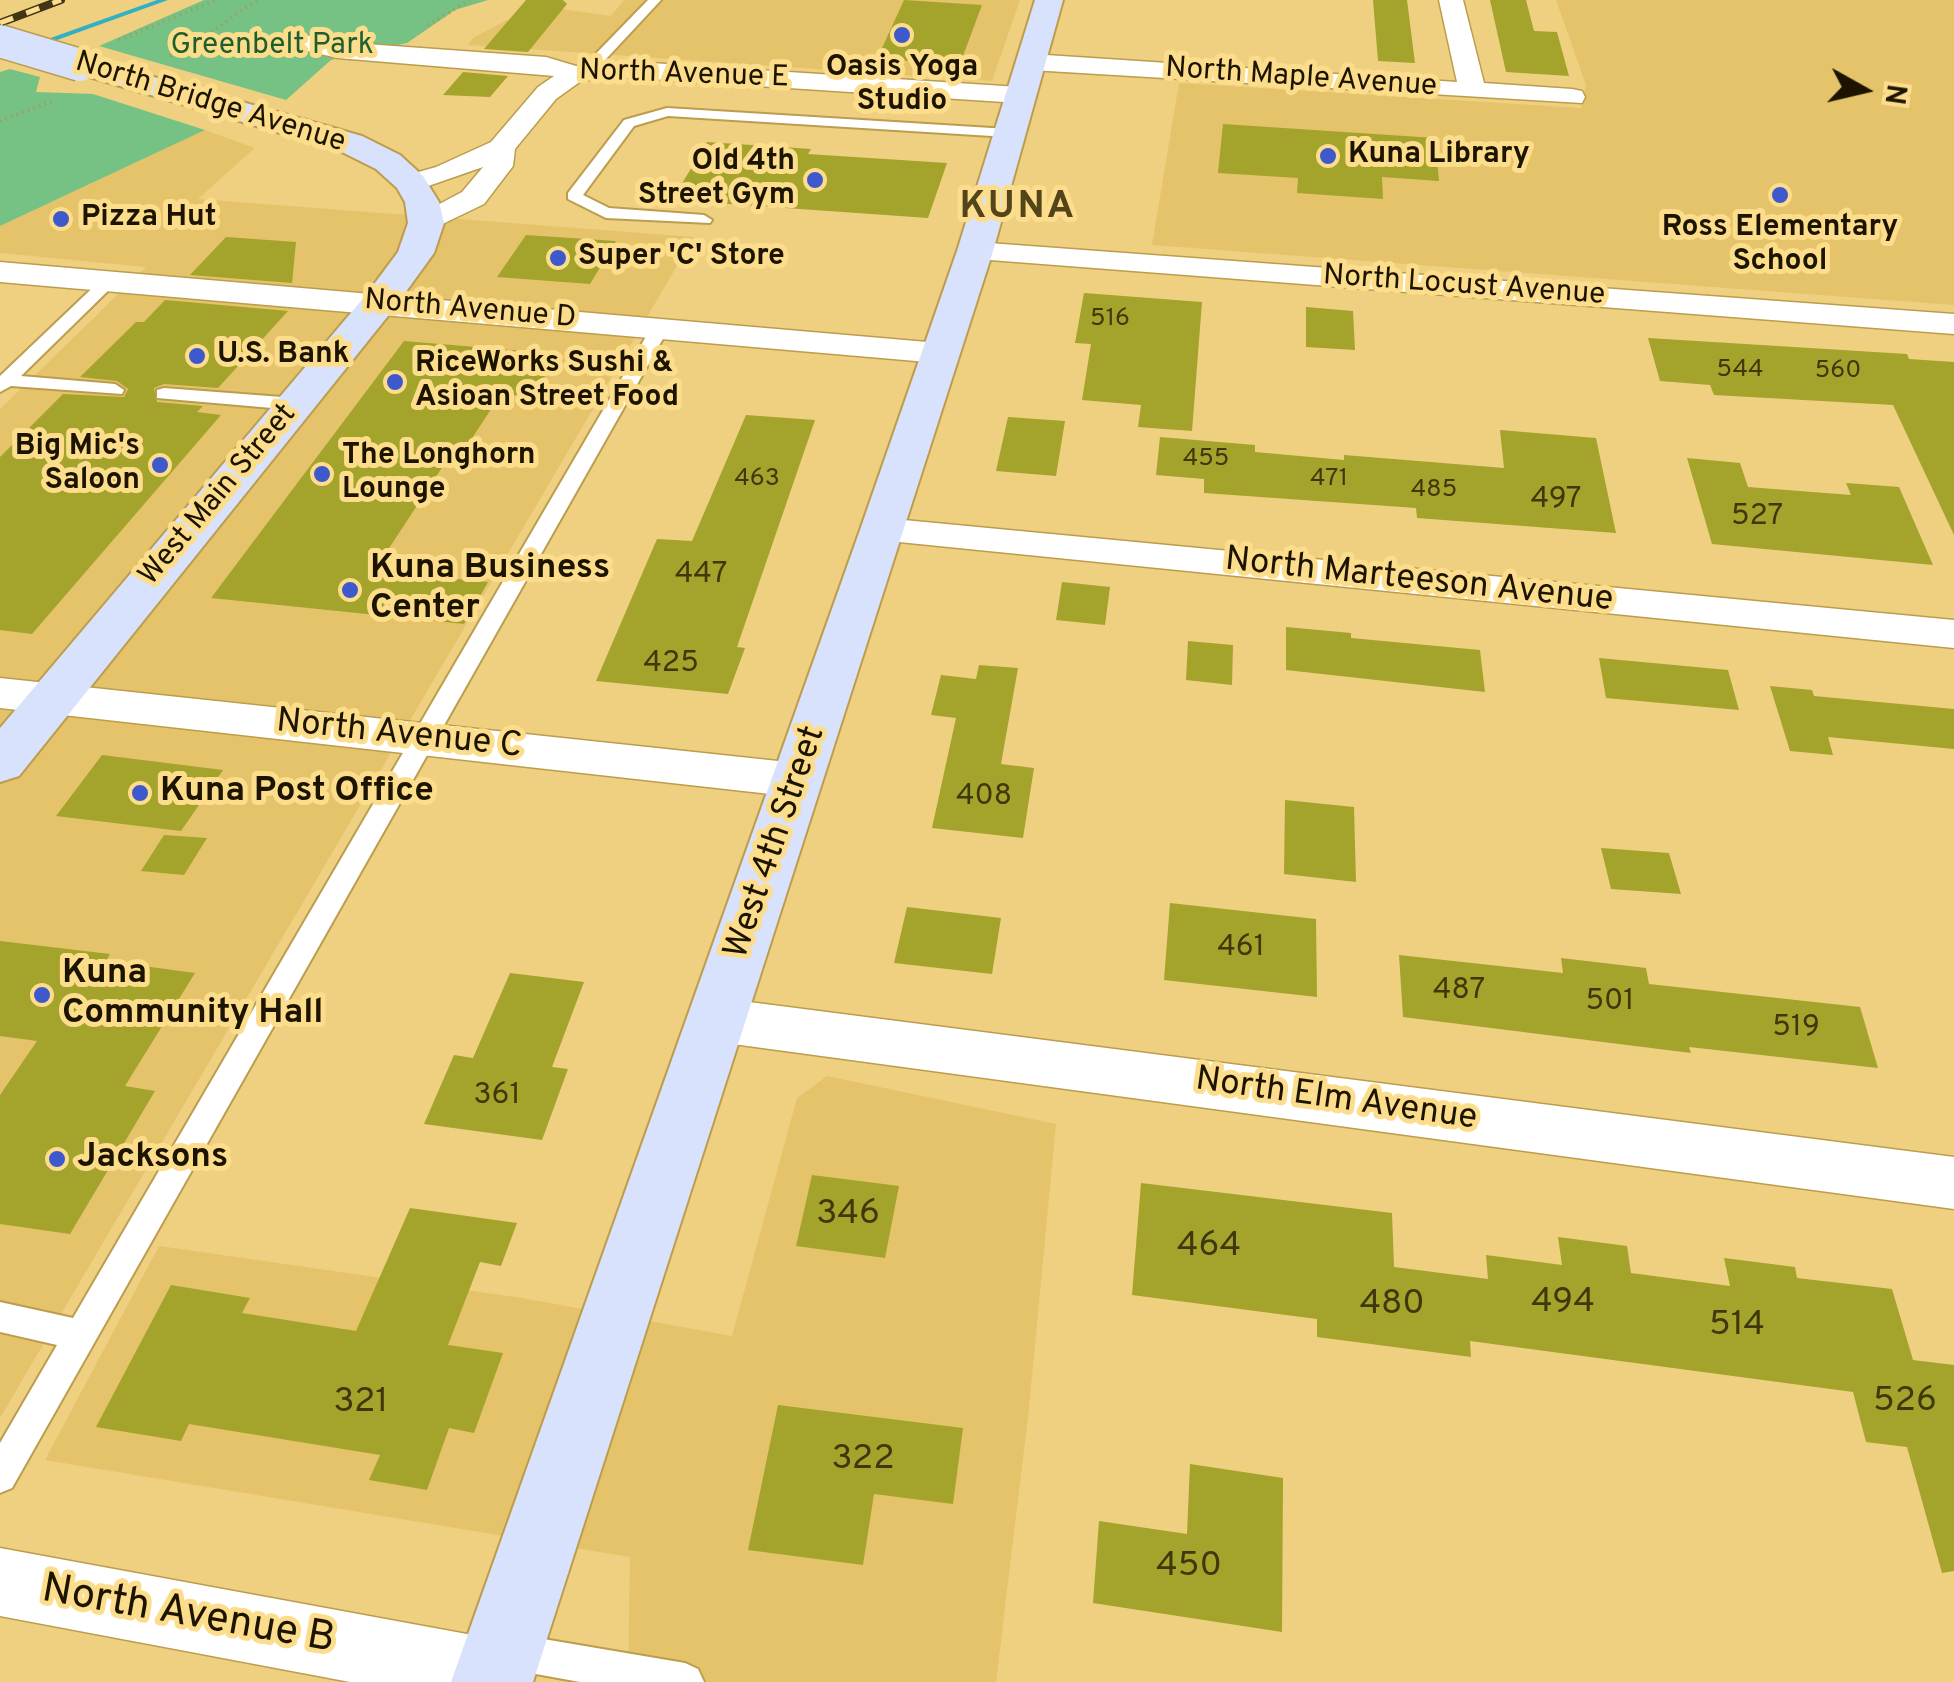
<!DOCTYPE html>
<html>
<head>
<meta charset="utf-8">
<style>
	body { margin:0 }
	#map { position:relative; width:1954px; height:1682px; overflow:hidden; background:#efd080; font-family:Overpass,sans-serif }
	canvas { display:block }
	.north { position:absolute; left:1814px; top:40px; width:100px; height:100px; -webkit-text-stroke:8px #fcdd8c; paint-order:stroke; rotate:98deg; font-size:28px; font-weight:700; line-height:40px; text-align:center; color:#1d1400 }
	.north::after { content:''; display:block; margin:auto; width:35px; height:45px; background:#1d1400; clip-path:polygon(50% 0,100% 100%,50% 72%,0 100%) }
</style>
</head>
<body>
<div id="map">
<canvas width="1954" height="1682"></canvas>
<div class="north">N</div>
</div>
<script>
const ctx = document.querySelector('canvas').getContext('2d');
ctx.lineJoin = 'round';
function paint(path, color) { ctx.fillStyle = color; ctx.fill(path, 'evenodd'); }
const poly = rows => new Path2D(rows.map(r => 'M' + r).join(''));
function strokePath(path, color, width, dash) { ctx.strokeStyle = color; ctx.lineWidth = width; ctx.lineCap = dash ? 'butt' : 'round'; ctx.setLineDash(dash || []); ctx.stroke(path); }
function drawText(font, color, halo, rows, align = 'center') {
  ctx.font = font + ' Overpass,sans-serif'; ctx.lineWidth = 10; ctx.setLineDash([]); ctx.textBaseline = 'middle'; ctx.strokeStyle = halo; ctx.fillStyle = color; for (const [text, x, y, turn = 0] of rows) {
    ctx.save(); ctx.translate(x, y); ctx.rotate((+turn || 0) * Math.PI / 180); ctx.textAlign = isNaN(turn) ? turn : align; if (halo) ctx.strokeText(text, 0, 0); ctx.fillText(text, 0, 0); ctx.restore();
  }
}
const built = poly([
	[624,0,1020,0,992,81,468,45,473,38,507,20,562,9,611,16],
	[1556,0,1954,0,1954,305,1152,245,1179,83,1581,108,1586,85],
	[205,130,255,148,198,199,694,237,0,1418,0,409,146,267,0,253,0,226],
	[827,1076,1056,1124,1029,1408,996,1682,628,1682,630,1557,45,1460,159,1246,522,1298,732,1336,797,1098]
]);
const green = poly([
	[204,0,488,0,455,10,407,43,331,60,286,100,99,46],
	[10,69,40,77,36,92,93,94,205,130,0,226,0,72]
]);
const stream = poly([
	[157,0,168,0,35,48,28,46,157,0]
]);
const building = poly([
	[526,0,563,0,567,4,528,52,484,49],
	[904,0,982,5,960,64,877,59],
	[1373,0,1407,0,1415,63,1378,61],
	[1490,0,1526,0,1534,31,1557,32,1569,76,1506,72],
	[463,72,508,76,490,97,443,95],
	[1223,124,1435,138,1439,181,1382,177,1383,199,1297,193,1298,178,1218,173],
	[707,142,811,149,808,154,947,163,928,218,672,200],
	[526,235,616,241,590,284,497,277],
	[226,237,296,242,292,283,190,275],
	[1084,293,1202,302,1192,431,1138,427,1141,405,1082,400,1091,344,1075,343],
	[165,300,288,311,218,388,164,384,154,388,157,402,203,406,197,412,221,415,32,634,0,630,0,457,63,394,124,397,128,389,117,381,80,377,136,322,144,322],
	[1306,307,1353,311,1355,350,1306,347],
	[1648,338,1907,354,1909,359,1954,362,1954,535,1893,405,1714,395,1710,385,1660,381],
	[404,341,560,354,532,396,501,394,459,458,449,457,374,571,488,582,464,624,211,598],
	[746,415,815,420,737,647,745,648,728,694,596,681,657,539,692,541],
	[1008,417,1065,421,1056,476,996,471],
	[1500,430,1596,438,1616,533,1417,518,1416,508,1204,493,1204,479,1156,475,1160,437,1255,445,1255,452,1344,460,1344,455,1504,468],
	[1687,458,1740,463,1748,487,1851,495,1846,483,1899,487,1933,565,1712,544],
	[1062,582,1110,587,1105,625,1056,620],
	[1286,627,1351,633,1351,638,1480,650,1485,692,1286,670],
	[1188,641,1233,645,1232,685,1186,680],
	[1599,658,1728,670,1739,710,1606,698],
	[979,665,1018,668,1001,764,1034,768,1023,838,932,828,956,718,931,715,941,675,976,679],
	[1770,686,1812,690,1814,696,1954,709,1954,749,1828,737,1833,755,1790,751],
	[102,755,223,770,181,831,56,816],
	[1285,800,1354,807,1356,882,1284,874],
	[164,835,207,838,184,875,141,871],
	[1601,848,1669,853,1681,894,1611,889],
	[1170,903,1316,919,1317,997,1164,980],
	[907,907,1001,918,992,974,894,963],
	[0,941,110,954,106,961,195,973,125,1086,155,1091,70,1234,0,1224,0,1095,37,1041,0,1036],
	[1399,955,1563,973,1561,958,1646,968,1649,984,1860,1007,1878,1068,1689,1047,1691,1053,1403,1017],
	[510,973,584,982,552,1067,568,1069,542,1140,424,1124,454,1055,473,1058],
	[812,1175,899,1186,885,1258,796,1246],
	[1141,1183,1392,1213,1394,1267,1488,1279,1486,1255,1562,1265,1558,1237,1627,1246,1631,1273,1730,1286,1724,1258,1795,1267,1797,1278,1892,1289,1913,1360,1954,1365,1954,1571,1942,1573,1907,1447,1866,1442,1853,1392,1470,1341,1471,1357,1317,1337,1317,1319,1132,1295],
	[410,1208,517,1223,501,1266,480,1262,448,1345,503,1353,474,1433,449,1428,427,1490,369,1480,380,1455,189,1424,181,1441,96,1427,171,1285,250,1298,242,1313,356,1331],
	[778,1405,963,1428,953,1504,874,1494,863,1565,748,1550],
	[1190,1464,1283,1478,1282,1632,1093,1603,1099,1521,1187,1534]
]);
const path = poly([
	[428,25,470,0],
	[119,40,216,0],
	[202,41,254,40],
	[170,56,199,41,257,0],
	[0,121,55,100]
]);
const lane = poly([
	[648,0,661,0,593,73,583,73,583,67,648,0],
	[667,108,1008,129,1015,133,1008,137,668,116,634,126,583,195,609,208,704,215,712,220,710,223,606,218,568,199,568,193,624,120,667,108],
	[105,276,119,280,21,376,115,384,124,390,122,394,11,386,0,392,0,376,105,276],
	[660,323,669,328,12,1488,0,1493,0,1443,57,1345,0,1332,0,1302,73,1318,651,328,660,323],
	[164,388,295,398,304,404,295,410,157,398,157,390,164,388],
	[508,1633,685,1663,698,1669,704,1682,580,1682,508,1669,495,1664,490,1651,495,1638,508,1633]
]);
const street = poly([
	[1439,0,1463,0,1484,83,1572,89,1582,91,1585,97,1582,103,1031,70,1018,62,1031,54,1457,82,1439,0],
	[290,32,338,42,546,57,576,66,620,61,1019,87,1032,95,1019,103,620,77,581,81,556,99,515,149,513,166,484,204,426,232,415,229,411,223,415,217,462,192,483,167,411,192,401,189,396,183,401,177,436,167,491,142,538,87,554,76,338,58,281,45,277,40,281,35,290,32],
	[975,242,1954,314,1954,334,964,258,959,251,964,244,975,242],
	[0,262,939,343,951,346,956,353,951,360,939,363,0,282,0,262],
	[883,518,1954,620,1954,648,869,539,864,530,869,521,883,518],
	[0,678,797,763,813,768,820,780,813,792,797,797,0,708,0,678],
	[718,998,1954,1157,1954,1209,718,1042,699,1035,692,1020,699,1005,718,998],
	[0,1548,494,1639,519,1649,529,1674,526,1682,350,1682,0,1616,0,1548]
]);
const secondary = poly([
	[1035,0,1063,0,993,251,533,1682,451,1682,860,530,957,251,1035,0],
	[80,56,362,136,400,155,423,176,439,202,444,223,434,253,392,311,19,776,0,782,0,728,366,295,398,252,408,223,405,202,397,188,376,169,338,150,69,71,65,65,69,59,80,56]
]);
const rail = poly([
	[0,23,61,0]
]);
const secondaryBridge = poly([
	[0,41,80,65]
]);
const markers = [
	[902,35,10,"#3e59cc"],
	[1328,156,10,"#3e59cc"],
	[815,180,10,"#3e59cc"],
	[1780,195,10,"#3e59cc"],
	[61,219,10,"#3e59cc"],
	[558,258,10,"#3e59cc"],
	[197,356,10,"#3e59cc"],
	[395,382,10,"#3e59cc"],
	[160,465,10,"#3e59cc"],
	[322,474,10,"#3e59cc"],
	[350,590,10,"#3e59cc"],
	[140,793,10,"#3e59cc"],
	[42,995,10,"#3e59cc"],
	[57,1159,10,"#3e59cc"]
];
const farNumbernames = [
	["516",1110,320],
	["544",1740,371],
	["560",1838,372],
	["455",1206,460],
	["463",757,480],
	["471",1329,480],
	["485",1434,491]
];
const farParknames = [
	["Greenbelt Park",272,47]
];
const farPoinames = [
	["Oasis Yoga",902,69,"center"],
	["Studio",902,103,"center"],
	["Kuna Library",1348,156],
	["Old 4th",795,163,"right"],
	["Street Gym",795,197,"right"],
	["Pizza Hut",81,219],
	["Ross Elementary",1780,229,"center"],
	["School",1780,263,"center"],
	["Super 'C' Store",578,258],
	["U.S. Bank",217,356],
	["RiceWorks Sushi &",415,365],
	["Asioan Street Food",415,399],
	["Big Mic's",140,448,"right"],
	["Saloon",140,482,"right"],
	["The Longhorn",342,457],
	["Lounge",342,491]
];
const farStreetnames = [
	["North Avenue E",684,76,2],
	["North Maple Avenue",1301,79,4],
	["North Bridge Avenue",210,104,17],
	["North Locust Avenue",1464,287,4],
	["North Avenue D",470,311,5],
	["West Main Street",219,496,-50]
];
const numberNames = [
	["497",1556,501],
	["527",1757,518],
	["447",701,576],
	["425",671,665],
	["408",984,798],
	["461",1241,949],
	["487",1459,992],
	["501",1610,1003],
	["519",1796,1029],
	["361",497,1097]
];
const poiNames = [
	["Kuna Business",370,570],
	["Center",370,610],
	["Kuna Post Office",160,793],
	["Kuna",62,975],
	["Community Hall",62,1015],
	["Jacksons",77,1159]
];
const streetNames = [
	["North Marteeson Avenue",1419,582,6],
	["North Avenue C",399,736,6],
	["West 4th Street",777,843,-71],
	["North Elm Avenue",1336,1101,8]
];
const nearNumbernames = [
	["346",848,1216],
	["464",1209,1248],
	["494",1563,1304],
	["480",1392,1306],
	["514",1737,1327],
	["526",1905,1403],
	["321",361,1404],
	["322",863,1461],
	["450",1189,1568]
];
const farDistrictnames = [
	["KUNA",1018,209]
];
const nearStreetnames = [
	["North Avenue B",188,1617,10]
];
paint(built, '#e5c36a');
paint(green, '#75c284');
paint(stream, '#33b1c3');
paint(building, '#a4a32c');
strokePath(lane, '#bb9d4d', 4);
strokePath(street, '#bb9d4d', 3);
strokePath(secondary, '#bb9d4d', 4);
strokePath(path, '#ab9357', 4, [1, 5]);
paint(lane, '#fff');
paint(street, '#fff');
paint(secondary, '#d9e2fd');
strokePath(rail, '#423516', 8);
strokePath(rail, '#fcdd8c', 5, [14]);
strokePath(secondaryBridge, '#bb9d4d', 35, []);
strokePath(secondaryBridge, '#d9e2fd', 32);
for (const [x, y, r, color] of markers) { const dot = new Path2D(); dot.arc(x, y, r, 0, 2 * Math.PI); ctx.fillStyle = color; ctx.fill(dot); strokePath(dot, '#fcdd8c', 4); }
drawText('25px', '#3f380b', null, farNumbernames);
drawText('30px', '#1e5e2f', '#fcdd8c', farParknames);
drawText('bold 30px', '#1d1400', '#fcdd8c', farPoinames, 'left');
drawText('30px', '#1d1400', '#fcdd8c', farStreetnames);
drawText('30px', '#3f380b', null, numberNames);
drawText('bold 35px', '#1d1400', '#fcdd8c', poiNames, 'left');
drawText('35px', '#1d1400', '#fcdd8c', streetNames);
drawText('35px', '#3f380b', null, nearNumbernames);
ctx.letterSpacing = '2.5px';
drawText('bold 38px', '#534419', '#fcdd8c', farDistrictnames);
ctx.letterSpacing = '0px';
drawText('42px', '#1d1400', '#fcdd8c', nearStreetnames);
</script>
</body>
</html>
